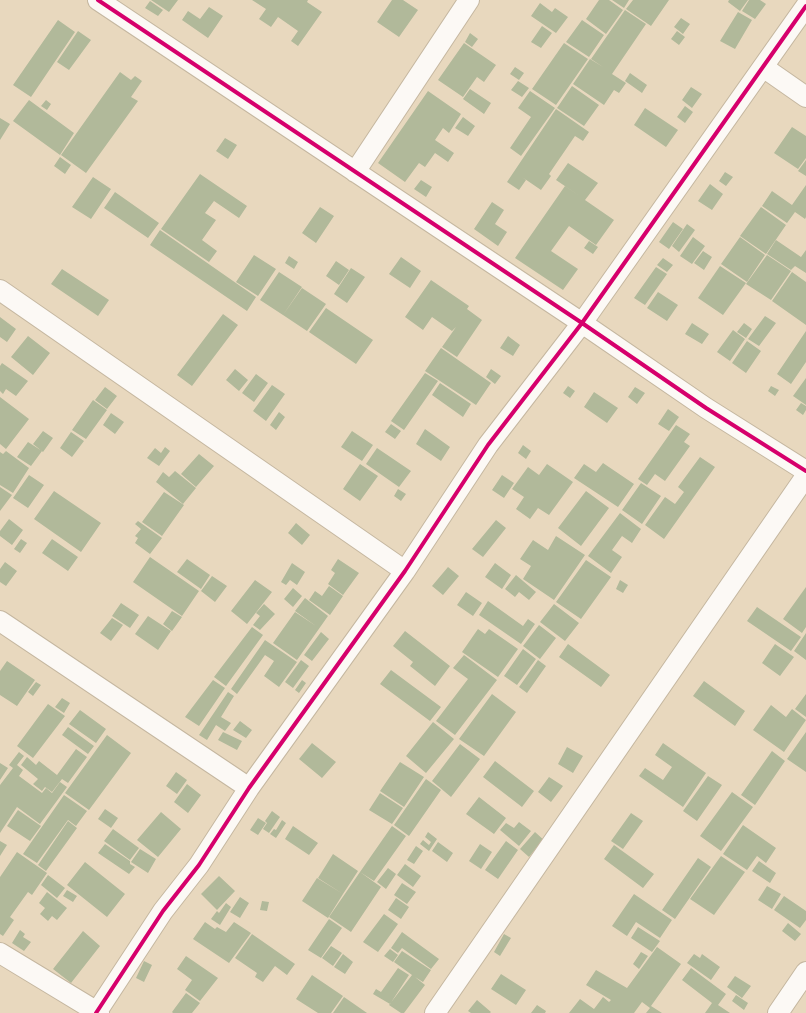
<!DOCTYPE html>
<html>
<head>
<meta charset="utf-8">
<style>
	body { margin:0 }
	canvas { display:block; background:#e8d8be }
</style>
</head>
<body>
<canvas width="806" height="1013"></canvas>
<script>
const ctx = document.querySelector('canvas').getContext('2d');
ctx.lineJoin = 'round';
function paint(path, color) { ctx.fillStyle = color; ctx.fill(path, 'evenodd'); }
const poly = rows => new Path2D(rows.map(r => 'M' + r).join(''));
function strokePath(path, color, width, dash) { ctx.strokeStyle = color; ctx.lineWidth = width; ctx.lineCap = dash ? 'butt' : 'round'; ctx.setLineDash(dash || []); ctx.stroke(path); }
const building = poly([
	[151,0,178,0,169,12],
	[252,0,308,0,307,2,322,12,298,46,291,41,298,31,278,17,271,27,259,19,266,9],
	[392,0,403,0,418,10,399,37,377,22],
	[599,0,609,0,623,10,606,34,586,19],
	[612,0,629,0,624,8],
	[633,0,669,0,651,26,626,9],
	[729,0,748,0,740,11,728,2],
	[749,0,760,0,766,4,755,19,742,11],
	[150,1,163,10,158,16,145,8],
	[540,3,552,12,555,8,568,17,556,33,531,16],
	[209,7,223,16,208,38,182,20,188,11,200,19],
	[625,10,646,24,612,74,626,83,619,93,614,90,604,105,573,84,590,59,603,67,591,59],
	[738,12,752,20,735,49,720,41],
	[681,18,690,24,683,34,674,27],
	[58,20,75,32,31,97,13,85],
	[582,20,604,35,589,57,566,42],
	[542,26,552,33,541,48,531,42],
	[78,31,91,40,69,70,57,62],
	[677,31,685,37,679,45,671,39],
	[470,33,478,39,472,47,465,42],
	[464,43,496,65,484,82,477,77,463,97,438,80],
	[564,43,588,59,556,105,532,89],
	[515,67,524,73,519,80,510,74],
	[120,72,131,80,135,76,142,81,131,97,138,101,86,173,61,155],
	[630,73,647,85,642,93,625,81],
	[518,81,529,88,522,97,511,90],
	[572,86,599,105,584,126,557,108],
	[691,87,702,94,692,108,682,100],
	[470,89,491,103,484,114,463,99],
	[428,91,461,114,449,133,443,128,435,140,454,153,448,162,435,153,425,167,419,163,405,182,378,163],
	[530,91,555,108,521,156,510,148,531,117,518,108],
	[29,100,74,133,60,155,13,121],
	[46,100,51,104,47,110,41,106],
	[685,106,693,112,685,123,677,117],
	[645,108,678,130,666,147,634,125],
	[556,109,589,132,583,141,575,136,549,174,551,176,541,190,522,177,526,180,519,190,507,182],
	[463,117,475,126,468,136,455,128],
	[0,118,10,124,0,140],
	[792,127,806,136,806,158,798,169,774,153],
	[225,138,237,145,228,159,216,151],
	[60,157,71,165,65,174,54,166],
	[806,160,806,176,798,171],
	[568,163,598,183,585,200,614,220,596,245,569,226,551,251,578,269,563,290,515,258,565,186,584,199,556,180],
	[725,172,733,177,726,186,719,181],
	[200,174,247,206,239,218,214,201,205,213,216,220,202,240,217,251,209,262,161,229],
	[93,177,111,189,91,219,72,207],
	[421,180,432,187,426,197,414,189],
	[710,184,723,194,712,210,698,201],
	[806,185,806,217,805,219,795,212,787,223,762,206,772,191,792,205],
	[115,192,159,223,148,238,104,208],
	[492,202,504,210,495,224,507,232,498,246,474,229],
	[320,207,334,216,316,243,302,233],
	[761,207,786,225,766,254,740,236],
	[673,222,683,229,669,249,659,242],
	[687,224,695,230,679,252,672,246],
	[160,230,256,297,247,311,150,245],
	[693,237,705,246,692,264,680,256],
	[740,237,765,255,747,282,721,264],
	[776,240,801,257,806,250,806,273,795,266,791,270,767,254],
	[589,241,598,247,593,254,584,248],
	[703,251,712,257,704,270,694,263],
	[254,255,276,269,258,296,236,282],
	[767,255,791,271,771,300,746,284],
	[289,256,298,262,294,269,285,263],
	[401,257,421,271,410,288,389,274],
	[663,258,673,265,667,272,657,265],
	[336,261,349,270,339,285,326,276],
	[720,266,746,283,723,315,698,298],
	[656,267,667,274,645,305,634,298],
	[351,268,365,277,347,303,334,294],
	[62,269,109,300,98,316,51,284],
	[279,272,302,287,283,315,260,300],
	[792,272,806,282,806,325,772,301],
	[431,280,469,306,467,309,482,320,457,357,442,347,456,327,452,331,432,317,423,330,405,317],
	[302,288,326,304,307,331,283,315],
	[658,292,678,305,667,321,647,308],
	[326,308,373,340,356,364,309,332],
	[223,314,238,325,192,386,177,375],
	[765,316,776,323,759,346,748,339],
	[0,317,16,329,7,342,0,337],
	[692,323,709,334,702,344,685,334],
	[744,323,752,329,746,338,737,332],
	[733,330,745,339,730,361,717,352],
	[806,331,806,362,791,384,777,374],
	[28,336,50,353,33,375,11,357],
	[508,336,520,345,513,356,500,348],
	[747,341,761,351,746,373,732,363],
	[441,348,491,383,476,405,425,371],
	[2,363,28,381,16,396,6,389,3,394,0,391,0,366],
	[235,369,248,380,239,391,226,380],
	[491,369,501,376,495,384,486,377],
	[425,373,438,381,404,430,391,421],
	[256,374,268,383,254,402,242,393],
	[806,378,806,405,793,396],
	[440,383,471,404,463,417,432,395],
	[272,385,285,394,266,421,253,411],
	[568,386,575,391,570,398,563,393],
	[771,386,779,390,775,396,768,391],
	[105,387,117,396,107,409,95,400],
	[635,387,645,393,637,404,628,397],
	[594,392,618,408,607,423,584,407],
	[0,397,29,419,6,449,0,444],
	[93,400,107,410,86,439,72,430],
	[801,403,806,406,806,410,803,415,796,410],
	[668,409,679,417,669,431,658,424],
	[279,412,285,417,276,430,270,425],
	[111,413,124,422,115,434,103,425],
	[391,424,401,431,395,439,385,432],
	[676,425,690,434,684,442,690,446,665,481,655,474,647,485,638,479],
	[425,429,450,447,441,461,416,444],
	[43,431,53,438,43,452,33,444],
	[352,431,373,445,362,461,341,447],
	[71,432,84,441,72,457,60,448],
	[28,442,42,451,31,466,17,457],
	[523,445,531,451,526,459,518,453],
	[165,447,170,451,159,466,147,458,155,448,161,453],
	[377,448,411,471,399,487,366,464],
	[6,451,29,468,13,493,0,485,0,452,3,454],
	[199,454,214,466,196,487,181,474],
	[700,457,715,467,664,539,645,525,665,497,675,504,684,492,678,487],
	[603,463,634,484,618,507,574,478,584,464,596,472],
	[360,464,378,476,360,501,343,489],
	[547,464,573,482,549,515,538,508,530,519,516,509,524,497,512,489,528,467,539,475],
	[175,471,196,488,183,504,156,482,163,472,169,477],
	[29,475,44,485,28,508,13,498],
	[502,475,514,483,504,498,492,490],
	[641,483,661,496,642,524,622,510],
	[0,487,12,495,0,511],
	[398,489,406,494,401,501,394,496],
	[54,491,101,523,81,552,34,519],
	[586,491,609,508,581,546,558,528],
	[164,492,184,505,162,536,142,522],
	[620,513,641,529,632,543,622,536,612,550,622,557,611,573,588,556],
	[9,519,23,530,12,545,0,536,0,531],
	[496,520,506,528,483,557,472,549],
	[138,521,162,538,150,554,135,543,138,538,135,536,141,529,135,524],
	[296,523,310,535,302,545,288,533],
	[556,536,585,555,554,600,523,579,531,566,520,559,533,540,548,550],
	[21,539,27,543,20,553,14,549],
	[52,539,78,557,68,571,42,553],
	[150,557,199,591,182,616,133,582],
	[187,559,210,575,201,589,177,572],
	[338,559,359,573,343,595,328,584,335,573,331,570],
	[586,560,611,577,581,619,556,602],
	[5,562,17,571,6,586,0,582,0,569],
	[292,563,305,572,297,585,290,580,286,585,281,582],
	[495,563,511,575,502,589,485,577],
	[448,567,459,576,443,595,432,586],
	[516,575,536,592,529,600,519,592,515,597,505,589],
	[212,576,227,586,215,602,201,591],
	[255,580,272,592,247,624,231,611],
	[620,580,628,585,623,593,616,589],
	[329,586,343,596,330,615,309,600,315,591,322,596],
	[806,587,806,627,802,633,783,619],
	[293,588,302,596,293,607,284,599],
	[466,592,482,603,473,616,457,605],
	[305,598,328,616,297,660,273,643,295,612,316,626,295,611],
	[488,601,523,626,528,619,535,624,521,644,479,615],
	[121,603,139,615,130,628,112,616],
	[264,604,275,614,260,630,253,625,260,616,256,613],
	[554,604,579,623,565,641,540,622],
	[757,607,801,637,791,651,747,621],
	[172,611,182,617,172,631,163,624],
	[148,616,171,631,158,650,135,634],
	[112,618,123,625,111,641,100,633],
	[539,625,556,638,540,659,523,646],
	[252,627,263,635,226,686,214,677],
	[478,629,485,634,489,629,518,649,498,677,462,652],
	[405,631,450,666,435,686,410,666,413,662,393,646],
	[321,632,329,639,312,661,304,655],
	[806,633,806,660,794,651],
	[265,640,297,662,279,687,264,676,274,661,265,655,237,694,231,689],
	[568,644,610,675,601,687,559,657],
	[775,644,794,657,780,676,762,663],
	[523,649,536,659,517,685,504,676],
	[464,655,497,680,455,735,436,721,468,679,453,668],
	[301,660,309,666,293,688,285,682],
	[538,660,546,666,527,693,519,687],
	[7,661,35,680,17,706,0,695,0,671],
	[391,670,441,707,430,721,380,684],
	[213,680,225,688,199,726,185,717],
	[302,680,306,683,299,693,295,690],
	[704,681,745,711,735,726,693,696],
	[36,682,41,685,33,696,28,692],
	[228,692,234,696,221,717,231,723,225,731,216,725,207,740,199,735],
	[492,694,516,712,484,756,459,739],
	[806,694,806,717,795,709],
	[62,698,70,703,64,713,55,707],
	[48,704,65,716,33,758,17,746],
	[771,705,786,717,792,709,806,720,784,752,753,730],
	[80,710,106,729,96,743,69,724],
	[240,721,252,730,246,738,233,730],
	[433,722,454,739,426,773,406,756],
	[68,727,94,746,88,754,62,735],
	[223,732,242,741,237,750,218,740],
	[806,732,806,772,787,759],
	[107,735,131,753,89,810,65,793],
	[312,743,336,762,322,778,299,759],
	[663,743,706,773,683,807,639,776,645,768,663,780,672,767,655,755],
	[460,744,480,759,451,797,432,781],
	[567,747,583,756,573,773,558,764],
	[76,749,87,757,68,783,62,779,52,792,45,787,42,791,33,784,38,779,21,765,27,757,36,765,39,761,57,775],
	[772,751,785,761,755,805,741,795],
	[19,752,24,756,17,765,23,770,19,776,42,793,46,788,52,793,60,782,67,787,40,824,17,807,0,833,0,818,4,820,0,818,0,785,13,768,9,765],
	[495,761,534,791,522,807,483,777],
	[400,762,424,777,404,807,380,791],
	[0,763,8,768,0,780],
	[176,772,187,780,177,794,166,786],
	[708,776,722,785,697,821,683,811],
	[549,777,563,786,551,802,538,792],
	[426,779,441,790,409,836,394,825],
	[187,784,201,795,188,813,174,802],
	[732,792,753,807,721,851,700,836],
	[380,793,403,808,392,824,369,810],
	[64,795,87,811,76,826,68,820,37,863,23,854],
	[479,797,506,818,494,834,466,814],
	[105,809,118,818,111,828,98,819],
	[18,810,41,826,30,841,7,826],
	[272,811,280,817,269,833,263,829,267,823,265,821],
	[161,812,181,829,158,857,137,840],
	[631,813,643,821,623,849,611,841],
	[258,818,266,823,258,835,250,830],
	[282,820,286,823,276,838,270,834,274,829,276,830],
	[68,821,77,828,46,871,38,865],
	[519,822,531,831,519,846,500,830,506,823,514,828],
	[743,825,776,848,766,863,757,856,747,870,723,854],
	[293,826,318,843,309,855,285,839],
	[392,826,406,836,374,881,360,872],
	[113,829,139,848,130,860,104,841],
	[428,832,437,839,429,851,420,844,423,840,429,845,431,842,425,837],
	[535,832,546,842,540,849,537,847,529,857,520,849],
	[0,841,7,845,0,856],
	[506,841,518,850,498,879,485,870],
	[438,842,453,853,447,862,432,851],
	[105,844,130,861,130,864,135,867,129,874,98,853],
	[480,844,492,852,481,869,469,861],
	[614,845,654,874,643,888,604,859],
	[416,846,423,851,414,864,407,860],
	[140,849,156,859,148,873,131,862],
	[17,852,47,873,32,895,28,892,10,917,14,920,3,936,0,934,0,877],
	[333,854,358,871,343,894,318,878],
	[721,856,745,872,714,915,690,899],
	[698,858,711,867,675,919,662,910],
	[759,861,776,873,770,883,752,871],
	[85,862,125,894,107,917,67,885],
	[405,864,421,876,413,887,397,875],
	[388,868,396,874,386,889,377,882],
	[360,872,381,887,351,932,329,917],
	[48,875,65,888,57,898,41,885],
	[219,876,235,891,217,910,201,894],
	[317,878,343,894,328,918,302,901],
	[402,883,416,892,407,904,394,895],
	[767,886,781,894,772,909,758,900],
	[67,890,77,896,73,902,63,896],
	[47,892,67,908,57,920,52,916,48,921,40,914,45,908,39,903],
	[634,894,672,920,660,938,636,922,627,936,612,926],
	[784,896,806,911,806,920,800,928,774,910],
	[240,897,249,903,240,918,230,912],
	[396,898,409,907,401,919,388,910],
	[262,901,269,902,267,911,260,910],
	[226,903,231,907,220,925,211,919,217,911,219,913],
	[384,914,398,924,378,952,363,942],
	[329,919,342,928,321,958,308,950],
	[205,922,215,929,217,927,226,932,234,922,251,933,229,963,193,939],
	[788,923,801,934,795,941,782,931],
	[638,927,660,941,652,952,631,938],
	[20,930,25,934,23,937,31,942,24,951,12,943],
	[83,931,100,946,71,983,53,969],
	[402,932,439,959,431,969,402,948,398,953,391,948],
	[252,934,295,964,287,975,275,966,263,982,255,977,257,973,235,958],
	[504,934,511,938,500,956,494,952],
	[331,946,342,953,333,966,322,958],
	[657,947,681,964,651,1006,662,1013,646,1013,650,1008,642,1002,634,1013,569,1013,580,999,594,1009,603,997,609,1002,611,1000,586,985,596,970,627,988],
	[390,949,398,955,393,962,384,956],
	[402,951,431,970,423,982,415,977,425,985,404,1013,401,1013,389,1005,412,975,394,962],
	[641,952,648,956,639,969,633,964],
	[343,954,353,962,345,974,334,967],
	[694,954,700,958,702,954,720,967,711,980,687,963],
	[186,956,218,978,200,1001,185,990,192,980,177,969],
	[144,961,152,965,144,982,136,978],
	[398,968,409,975,390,1004,373,994,376,989,381,992],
	[691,968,726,994,718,1005,730,1013,705,1013,712,1003,682,980],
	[501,974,526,990,516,1005,491,989],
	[312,975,343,996,331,1013,318,1013,296,999],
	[735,976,751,986,742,998,727,987],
	[186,993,200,1003,192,1013,173,1013,172,1012],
	[736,995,748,1003,744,1010,732,1001],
	[344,997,367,1013,333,1013],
	[477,1000,491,1012,490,1013,471,1013,468,1011],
	[537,1005,546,1011,545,1013,531,1013]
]);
const minor = poly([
	[98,0,582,323,706,408,806,471],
	[763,67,806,97],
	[355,172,469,0],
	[0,290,405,571],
	[0,621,249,788],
	[0,953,99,1013],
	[96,1013,163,911,199,865,249,788,405,571,488,445,582,323,806,6],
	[435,1013,806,476],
	[778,1013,806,972]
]);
const cycleway = poly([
	[98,0,582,323,706,408,806,471],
	[96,1013,163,911,199,865,249,788,405,571,488,445,582,323,806,6]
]);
paint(building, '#b1b99a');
strokePath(minor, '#c5b7a0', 22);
strokePath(minor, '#fcf9f5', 20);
strokePath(cycleway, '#d6006c', 4);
</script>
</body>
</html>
